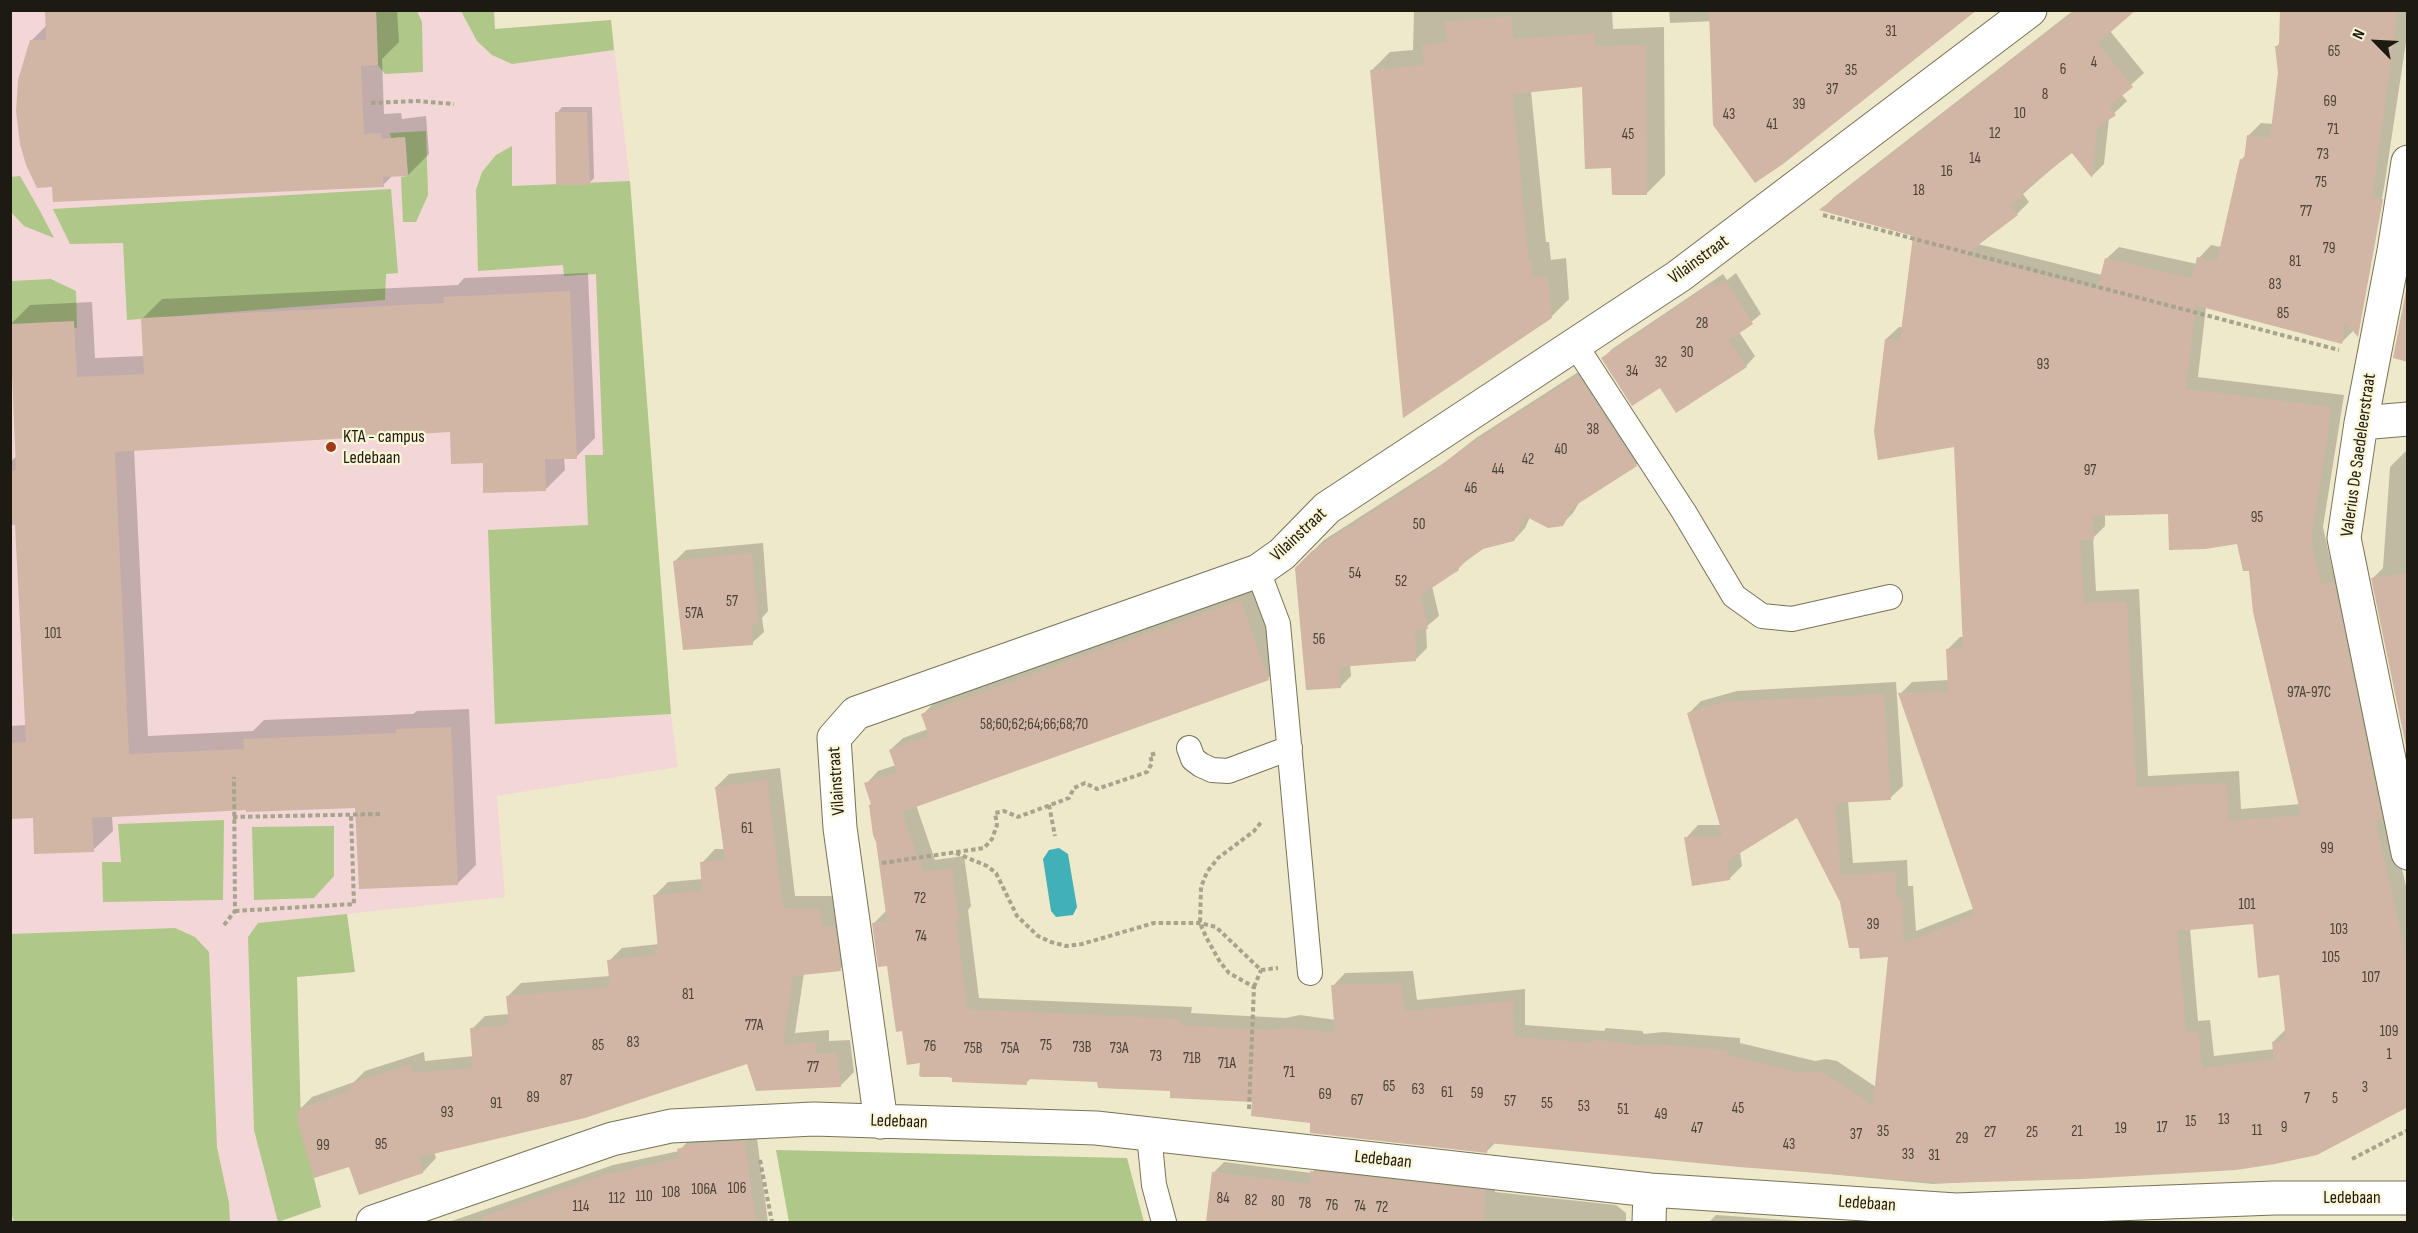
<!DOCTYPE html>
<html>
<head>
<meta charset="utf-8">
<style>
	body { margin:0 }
	#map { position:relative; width:2418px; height:1233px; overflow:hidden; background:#efe9cb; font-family:"Sofia Sans Condensed",sans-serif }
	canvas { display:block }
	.frame { position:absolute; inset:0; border:12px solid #1d1b11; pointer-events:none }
	.north { position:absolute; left:2346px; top:12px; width:60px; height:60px; -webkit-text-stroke:4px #fcf6d8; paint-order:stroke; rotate:294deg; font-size:16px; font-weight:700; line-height:24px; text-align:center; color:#1d1b11 }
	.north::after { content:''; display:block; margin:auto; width:21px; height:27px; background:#1d1b11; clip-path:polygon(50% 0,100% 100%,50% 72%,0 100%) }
</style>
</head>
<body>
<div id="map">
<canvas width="2418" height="1233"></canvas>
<div class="frame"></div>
<div class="north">N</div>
</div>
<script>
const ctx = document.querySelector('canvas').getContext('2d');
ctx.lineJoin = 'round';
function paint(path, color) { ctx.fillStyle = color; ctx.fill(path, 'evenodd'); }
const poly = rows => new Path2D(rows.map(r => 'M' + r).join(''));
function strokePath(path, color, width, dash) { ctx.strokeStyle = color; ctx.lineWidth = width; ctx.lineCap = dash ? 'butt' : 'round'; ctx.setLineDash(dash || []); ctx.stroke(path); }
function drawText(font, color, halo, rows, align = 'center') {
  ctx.font = font + ' "Sofia Sans Condensed",sans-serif'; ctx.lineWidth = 4.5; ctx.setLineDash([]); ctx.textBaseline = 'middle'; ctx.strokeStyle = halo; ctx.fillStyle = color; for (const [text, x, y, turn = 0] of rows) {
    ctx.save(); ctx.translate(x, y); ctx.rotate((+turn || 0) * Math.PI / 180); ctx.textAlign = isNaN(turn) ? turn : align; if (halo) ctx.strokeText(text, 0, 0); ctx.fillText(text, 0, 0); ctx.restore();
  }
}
const education = poly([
	[494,10,495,29,611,20,630,181,671,714,678,767,497,796,505,897,347,914,355,972,297,977,301,1125,321,1207,278,1222,11,1222,10,11]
]);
const green = poly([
	[376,11,417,11,422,22,423,72,385,74,378,65],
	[461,11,494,11,495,29,611,20,614,50,512,64,492,55,477,41],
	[426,131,428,195,416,222,403,222,401,177,408,176,405,137,391,138,390,133],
	[512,146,512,186,630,181,671,714,495,724,488,530,588,525,585,455,603,455,596,274,564,276,563,265,478,271,476,190,482,172,496,155],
	[20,176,40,211,54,238,24,226,11,212,11,177],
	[391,189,398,273,386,274,385,300,127,320,123,243,70,244,53,209],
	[51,279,76,291,77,328,11,330,11,281],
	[224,820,223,900,103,902,102,862,121,862,118,824],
	[334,826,334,876,314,898,254,900,252,827],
	[347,914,355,972,297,977,301,1125,321,1207,278,1222,254,1130,248,937,258,923],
	[175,928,195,937,209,952,217,1147,229,1203,230,1222,14,1222,10,1208,11,934],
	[776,1150,1127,1158,1144,1222,789,1222]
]);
const water = poly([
	[1059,848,1068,854,1077,907,1073,915,1056,917,1051,911,1043,859,1049,850]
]);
const shadow = poly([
	[46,10,397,10,399,42,382,59,384,114,401,113,402,119,426,116,429,154,408,175,393,175,383,185,31,41,47,25],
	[1414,10,1612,10,1613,29,1664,27,1665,175,1647,193,1612,167,1584,86,1531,91,1546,242,1549,242,1551,260,1566,258,1569,299,1551,317,1372,70,1390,52,1413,50],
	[1669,10,1973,10,1670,23],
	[2074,10,2134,10,2110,31,2144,73,2121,94,2127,101,2109,118,2104,164,2092,176,2072,151,2023,194,2029,202,2017,214,1978,244,2102,275,2106,259,2119,247,2197,264,2199,258,2211,245,2221,247,2241,160,2246,155,2249,135,2261,123,2273,124,2279,73,2277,46,2281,42,2281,10,2408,10,2408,29,2384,188,2354,330,2341,343,2206,307,2198,377,2344,395,2323,527,2333,572,2346,571,2387,804,2408,895,2408,1091,2235,1168,1933,1184,1496,1142,1487,1151,1312,1122,1254,1100,1099,1080,1031,1078,1026,1083,954,1077,921,1062,903,1029,888,965,874,923,886,911,873,804,866,784,878,771,896,765,890,750,903,738,928,729,923,714,935,702,1254,588,1280,666,1268,678,916,805,935,860,964,856,971,906,968,910,979,998,1192,1007,1191,1013,1285,1018,1300,1015,1336,1020,1333,986,1345,973,1413,971,1417,1000,1525,989,1525,1025,1604,1031,1606,1028,1642,1031,1644,1034,1663,1032,1740,1038,1740,1043,1815,1061,1826,1059,1837,1061,1876,1087,1890,956,1860,946,1841,901,1798,816,1740,852,1742,866,1729,879,1686,838,1698,825,1722,825,1688,714,1701,701,1737,691,1896,682,1903,786,1890,798,1848,801,1853,863,1907,860,1908,886,1913,886,1916,931,1975,908,1900,694,1912,682,1949,680,1948,649,1960,637,1964,637,1955,445,1886,339,1899,327,1903,327,1914,234,1822,210,1833,198],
	[2170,512,2238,543,2250,569,2300,804,2241,809,2239,771,2148,776,2139,589,2096,591,2093,538,2105,526,2105,514],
	[2255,923,2280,974,2286,1029,2273,1042,2274,1049,2214,1056,2210,1020,2198,1021,2190,928],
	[562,107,592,107,594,178,589,183,557,113],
	[588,273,595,438,576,457,564,457,565,470,546,489,484,461,452,430,134,449,148,736,253,731,264,720,413,714,417,711,469,709,476,865,457,884,357,806,248,809,112,816,113,831,93,850,34,816,10,817,10,726,26,725,17,523,10,523,10,462,17,456,11,324,30,305,92,302,95,358,144,356,143,318,162,299,458,285,464,278],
	[1736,273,1761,314,1739,332,1755,356,1746,366,1661,386,1603,358,1612,349,1723,274,1727,280],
	[1589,365,1647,454,1636,465,1580,501,1573,513,1562,524,1530,517,1525,528,1514,540,1482,548,1470,557,1458,569,1432,586,1439,616,1426,627,1427,648,1416,659,1350,664,1351,676,1340,687,1296,568,1324,540,1444,463,1476,438],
	[2408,449,2408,749,2373,578,2383,568,2390,467],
	[763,543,768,611,762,618,764,632,752,643,675,561,686,550],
	[780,768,795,896,832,896,835,915,848,914,853,956,840,969,804,973,795,1033,829,1030,829,1041,850,1040,854,1072,841,1085,748,1062,434,1152,436,1158,423,1172,350,1165,299,1110,312,1097,354,1082,365,1071,424,1052,425,1061,474,1056,472,1029,485,1016,509,1014,508,996,521,983,610,976,609,961,622,948,659,944,655,895,668,882,703,879,702,863,715,849,725,849,716,787,729,774],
	[756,1131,768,1222,449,1222,613,1165,679,1151,690,1139],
	[1322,1161,1495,1180,1495,1192,1616,1205,1626,1213,1626,1222,1208,1222,1213,1173,1224,1162,1312,1173],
	[1716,1215,1815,1222,1709,1222]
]);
const building = poly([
	[45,10,376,10,378,65,361,66,364,134,381,133,381,139,405,137,408,176,383,177,384,187,53,202,52,187,37,188,26,165,20,144,16,111,18,80,30,40,46,40],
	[1709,10,1977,10,1783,164,1755,183,1713,125],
	[2076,10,2136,10,2098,43,2133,87,2109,106,2116,115,2097,128,2092,178,2072,153,2021,193,2023,195,2010,205,2018,215,1965,255,2097,289,2105,258,2192,278,2197,257,2217,261,2240,159,2244,160,2247,135,2270,138,2278,73,2275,46,2279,46,2280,10,2398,10,2372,198,2383,199,2358,337,2345,322,2342,344,2198,306,2196,304,2186,389,2332,407,2311,540,2321,584,2334,582,2382,818,2375,819,2408,964,2408,1107,2317,1155,2275,1164,2236,1170,2082,1179,1947,1183,1739,1167,1488,1143,1487,1153,1310,1133,1310,1123,1251,1116,1252,1102,1170,1098,1170,1091,1098,1088,1097,1082,1027,1079,1027,1085,952,1082,952,1078,948,1077,921,1077,919,1075,920,1063,907,1065,902,1031,896,1032,887,966,878,967,872,923,887,921,876,842,873,835,869,805,871,804,864,783,897,772,889,750,929,736,921,714,1241,600,1269,680,902,812,923,872,952,868,959,920,956,920,967,1009,1180,1019,1179,1025,1272,1030,1286,1027,1335,1033,1331,985,1401,983,1405,1011,1513,1001,1514,1037,1591,1043,1593,1040,1630,1043,1632,1046,1650,1044,1729,1050,1728,1055,1802,1073,1813,1071,1824,1073,1873,1105,1888,957,1860,959,1859,948,1849,948,1840,902,1797,818,1727,861,1730,880,1692,886,1684,837,1723,836,1687,713,1723,702,1884,694,1891,800,1835,803,1841,875,1895,872,1897,898,1901,898,1904,943,1975,915,1898,693,1948,691,1946,649,1963,648,1954,447,1878,460,1874,431,1885,339,1900,340,1913,236,1819,210],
	[2168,514,2169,550,2205,549,2237,544,2243,571,2249,571,2253,612,2301,815,2229,821,2227,783,2136,787,2127,601,2084,603,2080,540,2094,540,2093,516],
	[2253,924,2258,978,2279,975,2286,1040,2272,1042,2274,1059,2202,1068,2198,1031,2186,1033,2177,931],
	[1511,16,1513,39,1595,33,1595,46,1646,45,1647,195,1612,195,1611,168,1585,169,1582,87,1513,94,1528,259,1531,259,1533,277,1548,276,1552,318,1403,418,1370,70,1424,65,1422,45,1447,42,1444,22],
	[555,112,587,112,590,185,556,185],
	[1726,280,1753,324,1729,340,1747,367,1676,413,1660,388,1632,406,1601,358,1713,283,1717,287],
	[2408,280,2408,362,2393,358],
	[570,291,577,459,545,459,546,491,483,493,483,463,451,464,450,432,115,452,129,754,244,749,243,739,396,733,396,729,451,727,458,885,359,889,355,808,246,812,246,810,92,818,94,852,34,854,33,818,10,819,10,743,26,742,15,525,10,525,10,471,16,470,10,324,74,321,77,377,144,374,141,318,444,303,443,297],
	[1578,375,1637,466,1573,507,1563,526,1548,528,1525,516,1514,541,1483,549,1458,567,1459,570,1421,595,1428,629,1415,630,1416,661,1339,667,1341,688,1306,690,1295,568,1312,551,1438,470,1437,468,1463,449],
	[752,553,758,623,751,624,753,645,683,650,673,561],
	[2408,573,2408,756,2371,578],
	[767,780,783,908,819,909,822,927,835,926,841,971,793,976,783,1045,816,1042,816,1053,837,1053,841,1087,756,1091,747,1064,585,1118,420,1157,423,1173,359,1195,349,1167,314,1178,298,1124,297,1110,351,1090,350,1084,411,1064,412,1073,473,1068,470,1028,509,1025,506,996,610,987,607,960,655,955,655,949,658,949,653,895,702,891,700,862,725,860,715,787],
	[745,1141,756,1222,482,1222,482,1217,601,1176,679,1158,677,1149,694,1144],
	[1310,1171,1485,1190,1484,1222,1206,1222,1212,1172,1310,1184]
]);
const path = poly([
	[371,103,416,101,454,104],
	[1823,215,2339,350],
	[1049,805,1055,836],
	[233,817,382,814],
	[956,853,987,866,996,873,1017,916,1038,936,1051,942,1066,946,1082,944,1154,923,1200,923,1216,927,1261,970,1278,968],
	[882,863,984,848,992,839,997,825,995,813,1004,811,1018,817,1069,798,1074,788,1085,783,1097,789,1147,772,1152,763,1150,755,1157,753],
	[235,911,354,904,351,814],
	[224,925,235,911,234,777],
	[1254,987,1261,970],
	[1249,1109,1254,987,1229,973,1220,962,1206,937,1200,923,1201,887,1207,872,1218,858,1254,831,1262,821],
	[2352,1159,2408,1130],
	[760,1160,772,1222]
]);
const lane = poly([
	[1574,343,1684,512,1734,596,1762,616,1792,619,1890,597],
	[1258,571,1278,624,1310,973],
	[1189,748,1193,759,1201,765,1212,770,1228,771,1290,748],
	[1149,1134,1154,1185,1164,1222]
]);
const street = poly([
	[2408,162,2394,251,2361,423,2344,538,2408,853],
	[2361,423,2408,419],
	[881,1122,840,828,834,738,856,713,1258,571,1282,554,1327,508,1679,276,2030,10],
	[373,1222,612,1139,671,1126,814,1119,1096,1128,1650,1190,1956,1210,2274,1198,2408,1198],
	[1649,1222,1650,1190]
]);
const markers = [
	[331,447,6,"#a0381b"]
];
const numberNames = [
	["31",1891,32],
	["65",2334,52],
	["4",2094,63],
	["6",2063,70],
	["35",1851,71],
	["37",1832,90],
	["8",2045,95],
	["69",2330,102],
	["39",1799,105],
	["10",2020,114],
	["43",1729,115],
	["41",1772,125],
	["71",2333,130],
	["12",1995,134],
	["45",1628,135],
	["73",2323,155],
	["14",1975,159],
	["16",1947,172],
	["75",2321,183],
	["18",1919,191],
	["77",2306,212],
	["79",2329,249],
	["81",2295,262],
	["83",2275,285],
	["85",2283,314],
	["28",1702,324],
	["30",1687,353],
	["32",1661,363],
	["93",2043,365],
	["34",1632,372],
	["38",1593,430],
	["40",1561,450],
	["42",1528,460],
	["44",1498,470],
	["97",2090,471],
	["46",1471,489],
	["95",2257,518],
	["50",1419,525],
	["54",1355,574],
	["52",1401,582],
	["57",732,602],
	["57A",694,614],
	["101",53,634],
	["56",1319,640],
	["97A-97C",2309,693],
	["58;60;62;64;66;68;70",1034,725],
	["61",747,829],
	["99",2327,849],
	["72",920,899],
	["101",2247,905],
	["39",1873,925],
	["103",2339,930],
	["74",921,937],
	["105",2331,958],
	["107",2371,978],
	["81",688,995],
	["77A",754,1026],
	["109",2389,1032],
	["83",633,1043],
	["85",598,1046],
	["75",1046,1046],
	["76",930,1047],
	["73B",1082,1048],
	["75B",973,1049],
	["75A",1010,1049],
	["73A",1119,1049],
	["1",2389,1055],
	["73",1156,1057],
	["71B",1192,1059],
	["71A",1227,1064],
	["77",813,1068],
	["71",1289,1073],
	["87",566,1081],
	["65",1389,1087],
	["3",2365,1088],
	["63",1418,1090],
	["61",1447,1093],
	["59",1477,1094],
	["69",1325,1095],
	["89",533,1098],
	["7",2307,1099],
	["5",2335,1099],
	["67",1357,1101],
	["57",1510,1102],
	["91",496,1104],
	["55",1547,1104],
	["53",1584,1107],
	["45",1738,1109],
	["51",1623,1110],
	["93",447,1113],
	["49",1661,1115],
	["13",2224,1120],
	["15",2191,1122],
	["17",2162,1128],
	["9",2284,1128],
	["47",1697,1129],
	["19",2121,1129],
	["11",2257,1131],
	["35",1883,1132],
	["21",2077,1132],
	["27",1990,1133],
	["25",2032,1133],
	["37",1856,1135],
	["29",1962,1139],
	["95",381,1145],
	["43",1789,1145],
	["99",323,1146],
	["33",1908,1155],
	["31",1934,1156],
	["106",737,1189],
	["106A",704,1190],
	["108",671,1193],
	["110",644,1197],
	["112",617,1199],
	["84",1223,1199],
	["82",1251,1201],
	["80",1278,1202],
	["78",1305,1204],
	["76",1332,1206],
	["114",581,1207],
	["74",1360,1207],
	["72",1382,1208]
];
const streetNames = [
	["Vilainstraat",1699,260,-36],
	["Valerius De Saedeleerstraat",2359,455,-82],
	["Vilainstraat",1299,535,-43],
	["Vilainstraat",837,781,-94],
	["Ledebaan",899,1122,2],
	["Ledebaan",1383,1160,6],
	["Ledebaan",2352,1198],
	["Ledebaan",1867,1204,4]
];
const poiNames = [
	["KTA - campus",343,437],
	["Ledebaan",343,458]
];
paint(education, '#f2d7d6');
paint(green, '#afc788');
paint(water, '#42b1b7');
paint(shadow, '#0003');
paint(building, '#d1b5a5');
strokePath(lane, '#787358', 26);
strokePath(street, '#787358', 35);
strokePath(path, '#a8a38c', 4, [4.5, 3]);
strokePath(lane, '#fff', 24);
strokePath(street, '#fff', 33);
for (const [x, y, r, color] of markers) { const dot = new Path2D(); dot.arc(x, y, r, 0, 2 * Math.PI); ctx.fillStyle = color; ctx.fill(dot); strokePath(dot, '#fcf6d8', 2); }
drawText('15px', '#4a4236', null, numberNames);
drawText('18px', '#1d1b11', '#fcf6d8', streetNames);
drawText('18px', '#1d1b11', '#fcf6d8', poiNames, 'left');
</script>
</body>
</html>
